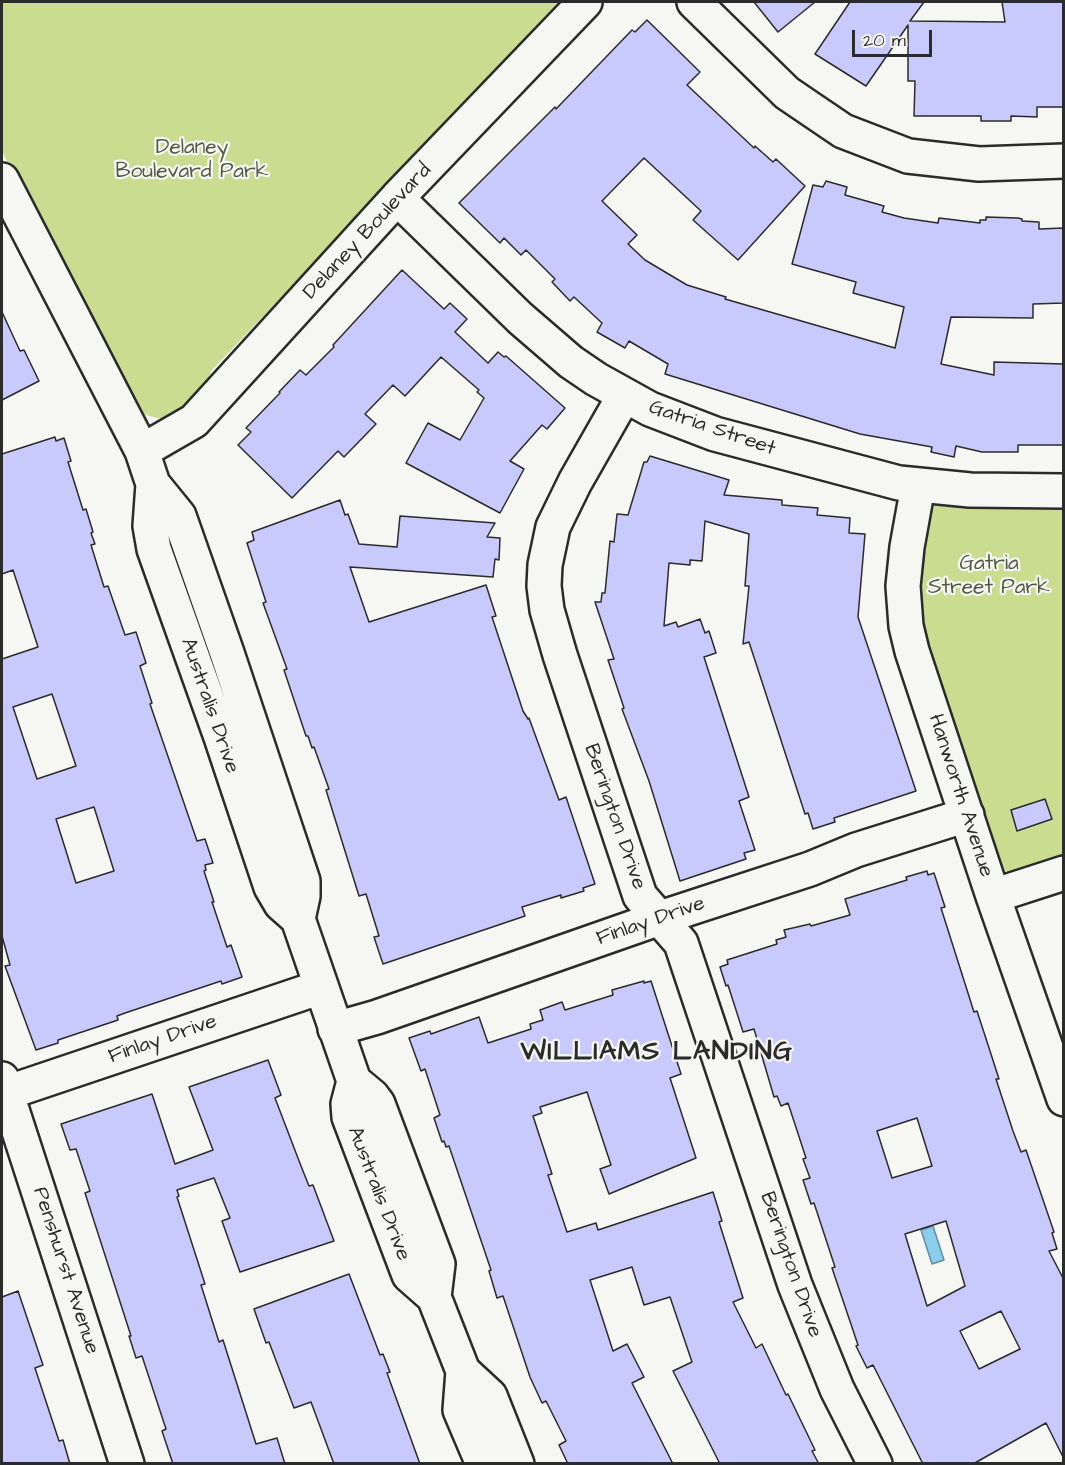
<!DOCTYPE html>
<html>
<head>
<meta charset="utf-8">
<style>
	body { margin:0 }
	#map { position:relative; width:1065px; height:1465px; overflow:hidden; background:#f6f6f2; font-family:"Architects Daughter",sans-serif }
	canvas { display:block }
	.frame { position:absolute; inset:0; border:3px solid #2b2b2b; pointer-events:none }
	.scale { position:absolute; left:852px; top:30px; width:80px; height:27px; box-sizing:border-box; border:3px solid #2b2b2b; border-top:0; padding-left:8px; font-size:18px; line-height:21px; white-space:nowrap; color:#2b2b2b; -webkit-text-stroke:4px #f6f6f2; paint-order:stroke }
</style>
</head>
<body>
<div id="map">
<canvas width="1065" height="1465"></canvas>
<div class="frame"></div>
<div class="scale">20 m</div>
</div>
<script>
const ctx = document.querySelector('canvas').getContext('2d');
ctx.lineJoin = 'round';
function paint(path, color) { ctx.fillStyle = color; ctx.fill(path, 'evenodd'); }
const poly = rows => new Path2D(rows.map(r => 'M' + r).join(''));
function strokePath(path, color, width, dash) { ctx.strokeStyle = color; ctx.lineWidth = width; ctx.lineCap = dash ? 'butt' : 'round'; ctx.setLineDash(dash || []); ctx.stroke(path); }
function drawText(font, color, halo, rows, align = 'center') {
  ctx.font = font + ' "Architects Daughter",sans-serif'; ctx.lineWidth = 4.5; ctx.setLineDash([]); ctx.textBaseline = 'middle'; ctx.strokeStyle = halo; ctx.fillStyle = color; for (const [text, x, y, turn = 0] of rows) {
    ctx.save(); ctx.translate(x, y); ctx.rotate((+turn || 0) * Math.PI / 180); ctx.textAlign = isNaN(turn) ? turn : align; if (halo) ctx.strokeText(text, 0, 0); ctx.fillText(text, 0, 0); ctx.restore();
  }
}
const green = poly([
	[2,2,563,2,211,371,207,387,191,403,174,414,161,419,142,414,135,404,54,241,40,231,2,151],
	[940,502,1063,502,1063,862,1018,875,1001,870,915,618,926,510,931,505]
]);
const water = poly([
	[933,1226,944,1260,932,1264,921,1230,933,1226]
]);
const building = poly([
	[754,2,815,2,778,32,754,2],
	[850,2,924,2,910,21,1005,22,1002,2,1064,2,1064,107,1037,107,1037,117,1011,116,1011,121,981,121,981,116,914,116,915,81,908,81,908,25,866,86,815,54,850,2],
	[647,20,700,72,687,85,754,148,755,146,773,162,776,159,805,186,738,260,693,220,701,211,644,158,602,201,637,235,628,244,645,260,687,285,726,297,725,299,895,348,904,307,853,293,856,282,792,264,813,185,823,187,826,181,847,187,845,195,884,206,882,212,904,218,938,223,939,218,980,223,980,220,986,220,986,217,1018,218,1022,219,1022,221,1039,222,1039,229,1064,228,1064,303,1033,304,1033,318,951,317,941,364,994,375,994,362,1064,364,1064,445,1018,445,1018,452,982,452,956,446,954,457,931,452,932,447,860,434,665,374,668,364,629,341,625,348,597,332,602,323,574,297,570,301,552,282,555,279,526,250,521,255,504,238,500,243,459,203,555,107,556,109,632,30,635,32,647,20],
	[402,270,444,309,450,303,467,319,455,332,488,363,498,352,504,357,506,356,565,408,547,429,542,425,510,461,524,469,500,513,406,463,428,423,460,440,484,398,477,392,479,390,441,357,405,396,393,385,365,414,376,424,344,457,338,451,292,498,238,445,251,432,246,428,280,393,279,392,300,370,306,375,334,347,333,345,402,270],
	[2,312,20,351,24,350,39,381,2,400,2,312],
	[55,437,56,441,64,438,71,461,68,462,83,510,86,509,93,532,91,533,95,544,91,545,104,587,108,586,125,635,136,632,146,663,140,666,152,703,150,704,197,841,205,839,213,863,205,865,206,870,204,871,214,902,212,902,227,947,231,945,242,977,222,984,221,981,125,1013,117,1016,118,1020,58,1040,58,1043,36,1050,5,966,10,965,2,936,2,659,38,647,13,570,2,574,2,454,55,437],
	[52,694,76,766,37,779,13,707,52,694],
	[94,807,114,871,76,883,56,819,94,807],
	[650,456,729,480,724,495,782,500,782,505,818,508,817,515,850,518,849,533,865,534,858,617,916,791,834,818,835,822,813,829,808,813,805,814,749,642,743,644,749,586,745,586,749,534,705,521,702,561,690,560,690,565,669,563,664,626,676,622,678,627,700,619,705,633,709,631,716,653,704,657,749,797,739,801,755,850,744,853,746,859,680,881,649,781,622,709,624,708,608,660,614,659,595,602,601,602,602,593,605,593,610,541,614,542,617,514,628,515,644,462,647,462,650,456],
	[340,500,345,515,348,514,359,544,397,547,400,516,495,523,487,537,500,538,499,560,495,559,493,577,350,567,369,622,486,585,496,616,492,617,523,711,528,719,529,718,559,800,566,797,595,884,583,888,584,891,561,898,561,895,522,907,525,916,383,964,374,937,379,936,366,894,359,896,326,790,329,789,314,747,312,748,308,736,306,736,284,670,287,669,263,603,266,602,247,543,254,540,252,532,340,500],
	[1045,799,1052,819,1017,831,1011,810,1045,799],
	[927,871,928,875,934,873,945,907,941,908,974,1012,977,1011,990,1051,999,1079,996,1079,1013,1131,1021,1152,1026,1150,1054,1232,1052,1233,1057,1249,1049,1251,1064,1280,1064,1459,1046,1423,973,1464,923,1464,873,1365,867,1368,856,1346,858,1345,832,1268,835,1267,814,1203,811,1204,803,1180,810,1178,803,1159,806,1158,788,1103,781,1106,777,1096,774,1097,754,1029,743,1032,728,985,726,986,720,967,728,964,727,960,777,944,776,940,786,937,784,930,810,924,811,926,850,915,845,899,907,880,906,877,927,871],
	[917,1118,932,1166,892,1178,877,1131,917,1118],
	[946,1221,965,1286,927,1306,905,1234,946,1221],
	[1001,1311,1020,1349,979,1369,960,1331,1001,1311],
	[644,981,644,983,651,981,681,1074,670,1078,696,1158,609,1194,600,1169,611,1165,587,1092,540,1107,542,1113,533,1116,552,1174,548,1175,567,1232,596,1223,598,1230,713,1192,722,1221,719,1222,743,1298,733,1302,756,1348,762,1344,786,1395,788,1394,815,1450,812,1451,819,1464,720,1464,673,1371,692,1362,670,1297,644,1305,632,1267,590,1280,613,1351,627,1344,644,1377,632,1383,673,1464,568,1464,559,1445,566,1441,546,1401,542,1403,530,1377,503,1296,497,1298,489,1271,491,1270,449,1146,446,1147,444,1141,442,1142,434,1118,440,1115,425,1069,421,1071,409,1038,430,1031,431,1034,479,1017,488,1043,531,1029,530,1024,543,1020,540,1010,562,1002,565,1010,613,995,612,990,644,981],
	[268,1060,281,1095,275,1098,301,1166,309,1186,313,1185,334,1241,240,1272,222,1221,230,1218,214,1178,177,1190,179,1196,177,1197,205,1284,201,1285,219,1342,223,1340,256,1444,277,1438,285,1464,173,1464,162,1431,166,1429,142,1356,136,1358,129,1336,131,1336,85,1193,90,1191,76,1149,70,1150,61,1124,152,1094,175,1164,213,1150,189,1087,268,1060],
	[349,1274,380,1355,383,1354,390,1372,387,1373,420,1464,334,1464,311,1402,294,1408,269,1342,266,1343,254,1309,349,1274],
	[18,1291,43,1365,35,1368,59,1441,63,1440,70,1464,2,1464,2,1297,18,1291]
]);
const minor = poly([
	[694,2,787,93,843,131,908,156,979,164,1064,161],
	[2,180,142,451,153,484,179,516,227,653,303,881,303,896,298,919],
	[397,198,520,318,571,362,596,379,650,409,715,434,899,483,970,490,1064,491],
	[624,396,575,482,553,527,545,565,544,586,547,610,560,655,640,896,681,943,795,1285,837,1389,875,1464],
	[142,451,194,421,397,198,585,2],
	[153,484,150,526,154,549,221,737,271,887,281,904,298,919,354,1081,372,1096,378,1104,438,1264,434,1297],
	[918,486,907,547,903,586,906,626,912,651,993,896,1064,1099],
	[993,896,1064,873],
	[335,1029,377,1017,660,918,810,869,856,850,967,815],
	[2,1079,127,1464],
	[354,1081,348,1104,349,1117,409,1275,434,1297,463,1371,460,1410,483,1464],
	[6,1093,321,987],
	[463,1371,490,1396,517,1464]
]);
const parkNames = [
	["Delaney",192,149],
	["Boulevard Park",192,173],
	["Gatria",989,565],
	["Street Park",989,589]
];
const streetNames = [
	["Delaney Boulevard",368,232,-47],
	["Gatria Street",712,429,19],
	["Australis Drive",209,706,71],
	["Hanworth Avenue",960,796,72],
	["Berington Drive",614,817,71],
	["Finlay Drive",651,922,-19],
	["Finlay Drive",163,1040,-19],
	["Australis Drive",378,1194,69],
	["Berington Drive",790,1265,71],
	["Penshurst Avenue",65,1271,72]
];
const districtNames = [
	["WILLIAMS LANDING",657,1053]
];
paint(green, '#cadc90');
paint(water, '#8acdec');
strokePath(water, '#648c9f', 1.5);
paint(building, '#c8c9fc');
strokePath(building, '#2b2b2b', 1.5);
strokePath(minor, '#2b2b2b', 38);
strokePath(minor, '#f6f6f2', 33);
drawText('21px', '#535744', '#f6f6f2', parkNames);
drawText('21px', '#2b2b2b', '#f6f6f2', streetNames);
ctx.letterSpacing = '1.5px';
drawText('bold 27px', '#2b2b2b', '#f6f6f2', districtNames);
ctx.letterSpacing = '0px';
</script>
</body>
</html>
